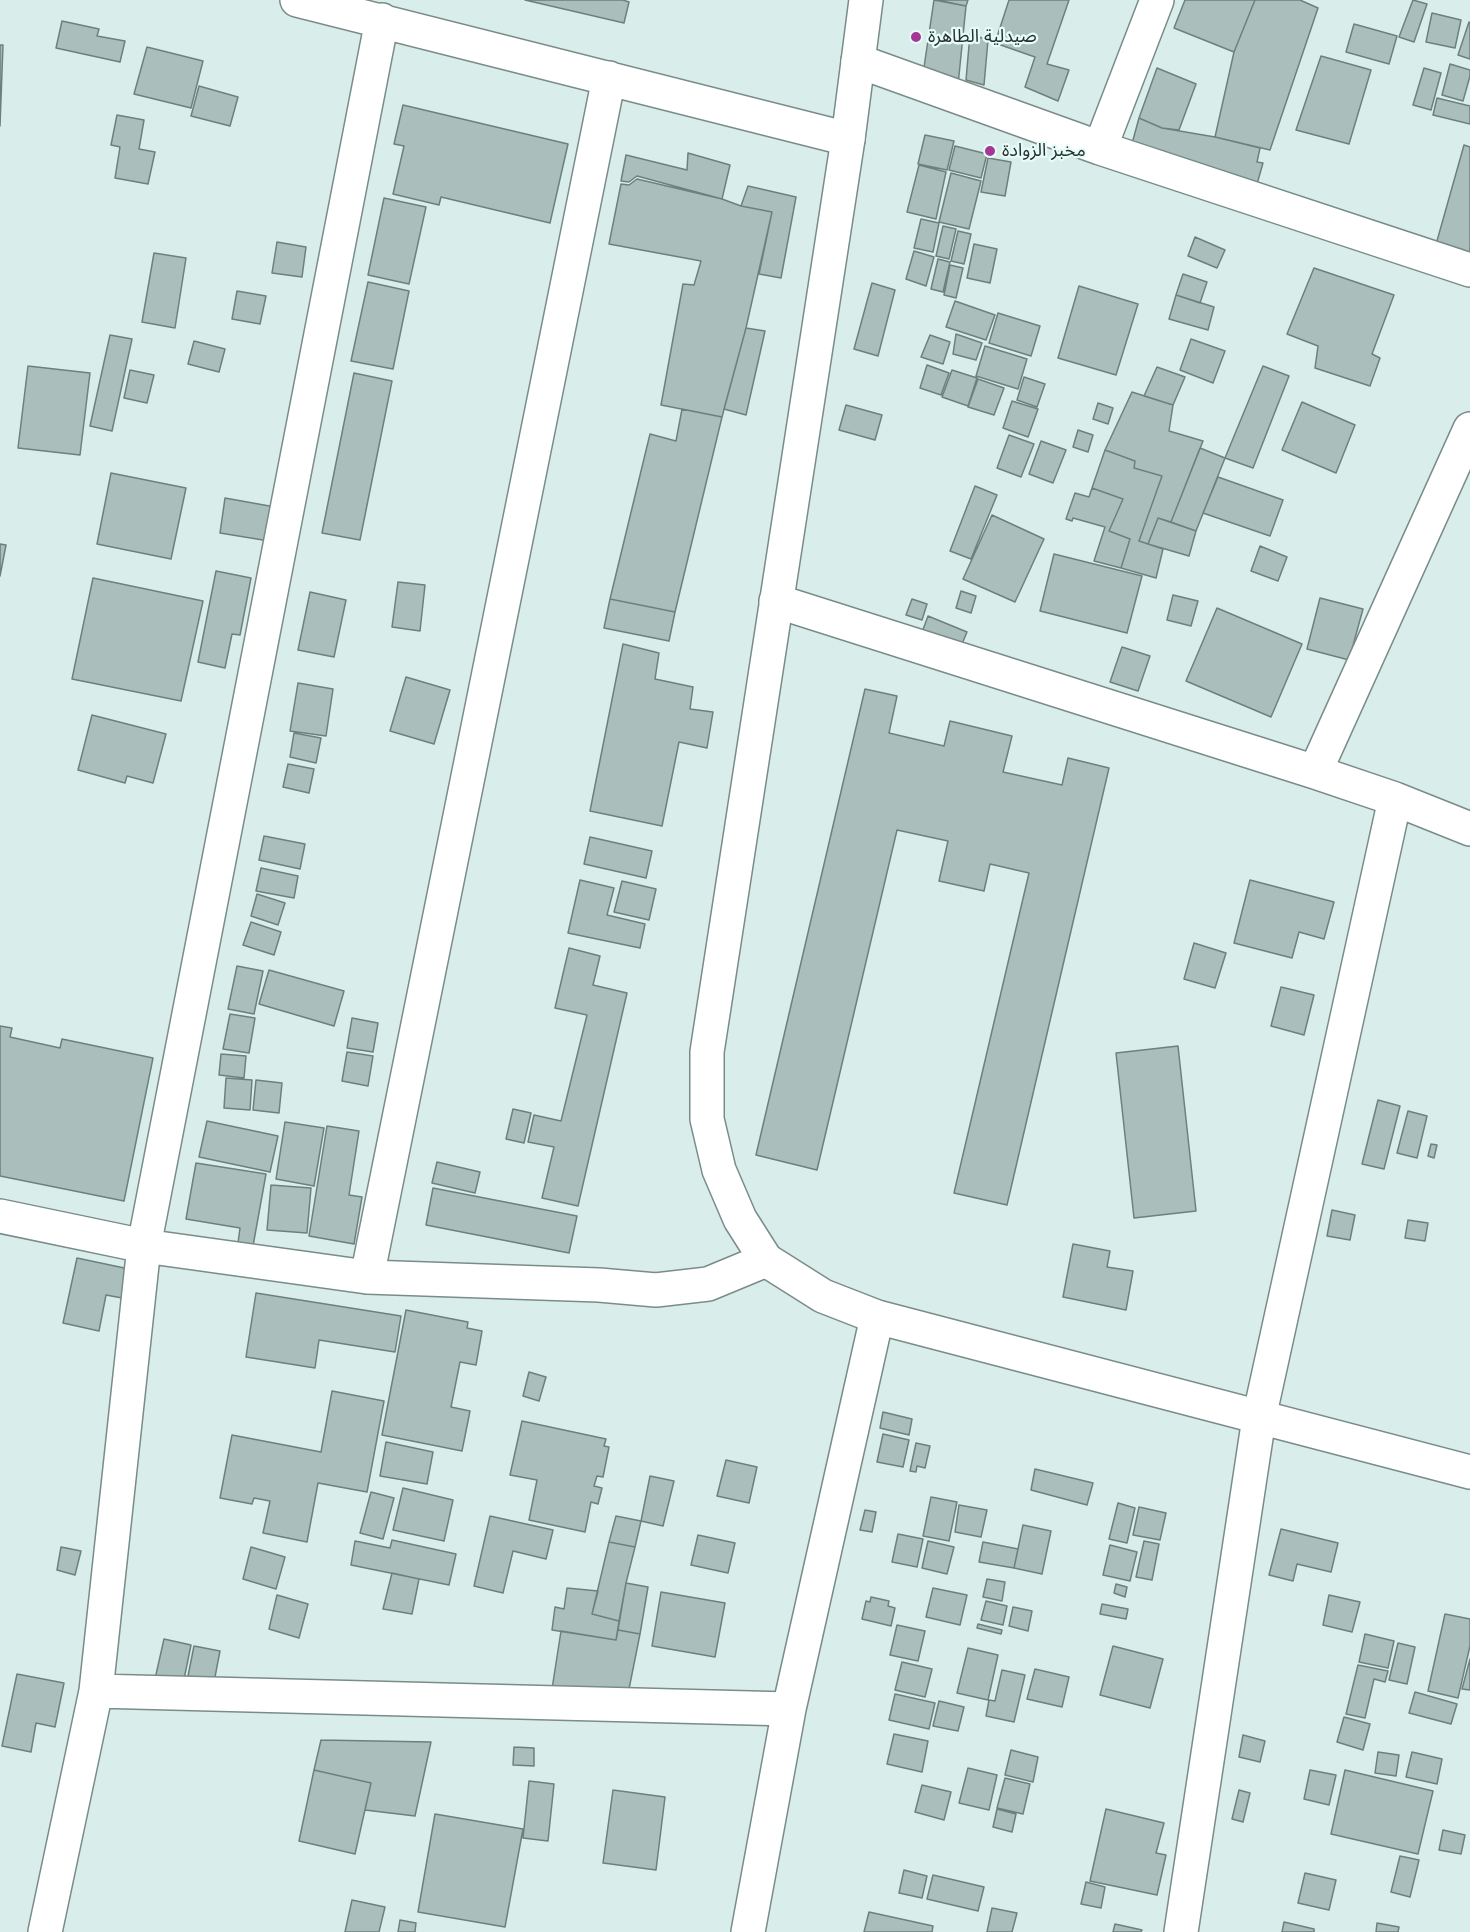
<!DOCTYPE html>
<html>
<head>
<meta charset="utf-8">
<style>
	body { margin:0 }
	canvas { display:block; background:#d9eeea }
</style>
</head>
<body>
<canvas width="1470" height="1932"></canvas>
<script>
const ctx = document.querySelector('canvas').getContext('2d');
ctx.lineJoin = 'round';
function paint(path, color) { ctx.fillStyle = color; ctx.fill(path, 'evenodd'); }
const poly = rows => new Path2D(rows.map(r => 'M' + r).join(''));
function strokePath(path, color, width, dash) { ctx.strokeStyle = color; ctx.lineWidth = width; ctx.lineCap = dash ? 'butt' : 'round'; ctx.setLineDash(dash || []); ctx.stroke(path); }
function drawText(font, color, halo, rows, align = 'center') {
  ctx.font = font + ' Inter,"Noto Sans Arabic",sans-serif'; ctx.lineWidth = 4.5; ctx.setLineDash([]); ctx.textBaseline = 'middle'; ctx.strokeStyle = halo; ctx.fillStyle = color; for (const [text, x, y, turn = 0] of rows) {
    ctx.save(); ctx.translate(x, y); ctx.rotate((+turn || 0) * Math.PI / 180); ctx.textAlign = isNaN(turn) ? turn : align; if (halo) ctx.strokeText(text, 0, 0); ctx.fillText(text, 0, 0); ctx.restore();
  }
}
const building = poly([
	[525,0,623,0,629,2,624,23,525,0],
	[934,0,966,6,958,85,923,74,934,0],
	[937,0,968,0,966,6,937,0],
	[1009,0,1069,0,1047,64,1069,70,1058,101,1025,87,1035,57,995,43,1009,0],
	[1185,0,1255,0,1234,52,1174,28,1185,0],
	[1255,0,1300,0,1318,8,1270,150,1215,137,1234,52,1255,0],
	[1413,0,1427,4,1414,42,1399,37,1413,0],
	[1432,13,1461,20,1455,48,1426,42,1432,13],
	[62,21,99,29,97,36,125,41,120,62,56,48,62,21],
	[1469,22,1470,23,1470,59,1458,55,1469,22],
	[1354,24,1397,36,1389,64,1346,52,1354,24],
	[970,34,988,40,984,85,966,80,970,34],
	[0,45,3,45,0,126,0,45],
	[147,47,203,61,191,108,134,94,147,47],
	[1321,56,1371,70,1349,144,1296,130,1321,56],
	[1450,64,1470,70,1470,76,1463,101,1442,95,1450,64],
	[1157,68,1196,84,1179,130,1162,128,1139,118,1157,68],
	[1424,68,1441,73,1431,110,1413,105,1424,68],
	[199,86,238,97,230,126,191,116,199,86],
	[1437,98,1470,106,1470,124,1433,115,1437,98],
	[403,105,568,144,550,223,441,197,439,205,393,194,404,146,394,144,403,105],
	[117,115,144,120,139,149,155,152,148,184,115,178,120,147,111,145,117,115],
	[1139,118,1162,128,1215,137,1260,148,1257,162,1263,163,1255,191,1130,151,1139,118],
	[925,135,954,141,947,170,918,164,925,135],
	[1464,145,1470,147,1470,258,1435,248,1464,145],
	[955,146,987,154,981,178,949,170,955,146],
	[688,153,730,165,722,199,637,176,629,182,621,181,626,155,687,170,688,153],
	[988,158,1011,162,1005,196,981,192,988,158],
	[919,165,946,172,936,219,907,212,919,165],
	[951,173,981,181,969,229,939,222,951,173],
	[637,179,722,199,741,206,772,212,746,328,722,417,661,405,683,284,694,285,701,261,609,244,621,184,629,185,637,179],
	[748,186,796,197,781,278,759,274,772,212,741,206,748,186],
	[384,198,426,207,409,284,368,275,384,198],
	[921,219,939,223,933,252,914,248,921,219],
	[943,226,956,229,949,259,936,256,943,226],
	[958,231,971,234,964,264,951,261,958,231],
	[1195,237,1225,250,1217,268,1188,256,1195,237],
	[277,242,306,247,302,277,272,273,277,242],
	[974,244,997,249,990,283,967,278,974,244],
	[914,251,934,257,926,286,906,279,914,251],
	[154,253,186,258,175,328,142,322,154,253],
	[938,259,950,262,943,292,931,289,938,259],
	[950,265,963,268,956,298,944,295,950,265],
	[1314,268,1394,295,1372,354,1380,358,1370,386,1315,368,1318,346,1287,334,1314,268],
	[1183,274,1207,282,1200,303,1176,295,1183,274],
	[368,282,409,291,393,369,351,361,368,282],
	[872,283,895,290,878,356,854,349,872,283],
	[1079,286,1138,304,1116,375,1058,358,1079,286],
	[237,291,266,296,260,324,232,319,237,291],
	[1176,295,1214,307,1208,330,1169,319,1176,295],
	[955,301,995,315,986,340,946,327,955,301],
	[998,313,1040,326,1031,356,989,343,998,313],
	[746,328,765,331,746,415,724,409,746,328],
	[956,334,982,343,976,360,953,354,956,334],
	[110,335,132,339,112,431,90,426,110,335],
	[930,335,950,342,943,364,921,357,930,335],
	[1191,339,1225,351,1213,383,1180,370,1191,339],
	[194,341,225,349,219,372,188,364,194,341],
	[985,346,1027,359,1018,389,976,376,985,346],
	[927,365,949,373,941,395,920,388,927,365],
	[28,366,90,373,80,455,18,448,28,366],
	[1263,366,1289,376,1253,468,1225,458,1263,366],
	[1157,367,1185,377,1173,405,1144,396,1157,367],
	[130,370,154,375,147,403,124,398,130,370],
	[952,370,977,378,968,406,942,397,952,370],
	[354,373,392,381,360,540,322,533,354,373],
	[1024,377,1045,384,1037,407,1017,400,1024,377],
	[978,379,1004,388,994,415,968,407,978,379],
	[1132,392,1173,405,1169,431,1203,441,1171,522,1158,518,1148,544,1139,541,1162,476,1134,468,1135,461,1105,450,1132,392],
	[1012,401,1038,409,1028,437,1003,428,1012,401],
	[1302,402,1355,425,1336,473,1282,450,1302,402],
	[1098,403,1113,408,1108,424,1093,419,1098,403],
	[846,405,882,415,875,440,839,430,846,405],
	[682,409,722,417,675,612,610,599,650,434,676,441,682,409],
	[1078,430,1093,435,1088,452,1073,447,1078,430],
	[1009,435,1034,444,1021,477,997,468,1009,435],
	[1041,441,1066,450,1053,483,1029,474,1041,441],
	[1200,448,1225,458,1196,531,1171,522,1200,448],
	[1105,450,1135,461,1134,468,1162,476,1139,541,1163,549,1156,578,1121,568,1130,539,1109,531,1123,499,1092,488,1105,450],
	[111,473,186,488,171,559,97,544,111,473],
	[1218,477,1283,500,1270,536,1203,513,1218,477],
	[975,486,997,495,971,559,950,551,975,486],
	[1092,488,1123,499,1109,531,1130,539,1121,568,1094,561,1105,527,1073,518,1072,521,1066,519,1075,493,1089,497,1092,488],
	[225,498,275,507,269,541,220,533,225,498],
	[992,515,1044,539,1015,602,963,579,992,515],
	[1158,518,1196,531,1189,556,1148,544,1158,518],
	[0,544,6,545,0,576,0,544],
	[1260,546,1287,557,1278,581,1251,571,1260,546],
	[1054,554,1142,576,1127,633,1040,611,1054,554],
	[216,571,251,578,240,635,232,634,225,668,198,662,216,571],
	[93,578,203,601,181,701,72,679,93,578],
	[398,582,425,585,420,631,392,627,398,582],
	[961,591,976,596,971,613,956,608,961,591],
	[310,592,346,600,334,657,298,650,310,592],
	[1173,595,1198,601,1191,626,1167,620,1173,595],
	[1320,598,1363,609,1349,660,1307,649,1320,598],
	[610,599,675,612,669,641,604,628,610,599],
	[912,599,927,604,922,620,906,615,912,599],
	[1217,608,1302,644,1271,717,1186,681,1217,608],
	[928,616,967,632,959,651,921,635,928,616],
	[623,644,659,653,655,679,693,687,690,709,713,712,707,748,679,742,662,826,590,811,623,644],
	[1122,647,1150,656,1138,691,1110,682,1122,647],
	[406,677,450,690,434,744,390,731,406,677],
	[298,683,333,689,326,736,290,731,298,683],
	[865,689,897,696,889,733,944,746,950,721,1012,736,1003,772,1062,785,1068,758,1109,768,1007,1205,954,1193,1029,873,990,864,984,891,939,881,948,841,897,830,817,1170,756,1155,865,689],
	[92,715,166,734,153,783,127,776,125,783,78,770,92,715],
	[294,733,321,738,316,763,290,757,294,733],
	[288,764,314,769,309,793,283,787,288,764],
	[264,836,305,844,300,869,259,860,264,836],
	[590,837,652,851,646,878,584,864,590,837],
	[261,868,298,876,294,898,256,891,261,868],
	[580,880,614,888,607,915,645,924,640,948,568,933,580,880],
	[1250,880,1334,902,1324,939,1299,932,1292,958,1234,943,1250,880],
	[622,881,656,889,649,920,614,912,622,881],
	[257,894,285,903,278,925,251,916,257,894],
	[251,922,281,932,274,955,243,945,251,922],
	[1194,943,1226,953,1215,988,1184,979,1194,943],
	[569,948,600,956,593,985,627,993,578,1206,542,1198,554,1147,528,1142,534,1115,561,1121,587,1015,555,1008,569,948],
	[237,966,263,971,254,1014,228,1009,237,966],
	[269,970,344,991,334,1026,259,1004,269,970],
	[1281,987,1314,995,1304,1035,1271,1026,1281,987],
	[230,1014,255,1018,249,1053,223,1049,230,1014],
	[352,1018,378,1023,373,1052,347,1048,352,1018],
	[0,1026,12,1028,10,1037,60,1048,62,1039,153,1058,124,1201,0,1176,0,1026],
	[1178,1046,1196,1211,1134,1218,1116,1053,1178,1046],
	[347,1052,373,1056,368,1086,342,1081,347,1052],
	[221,1054,246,1056,244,1078,219,1075,221,1054],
	[226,1078,252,1080,250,1110,224,1108,226,1078],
	[256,1080,282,1083,279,1113,253,1110,256,1080],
	[1378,1100,1400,1106,1384,1169,1362,1164,1378,1100],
	[513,1109,531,1113,524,1143,506,1139,513,1109],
	[1408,1111,1427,1116,1417,1158,1397,1153,1408,1111],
	[207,1121,278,1136,270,1172,199,1157,207,1121],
	[285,1122,324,1128,314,1186,276,1179,285,1122],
	[327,1126,359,1131,349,1195,362,1197,354,1244,309,1236,327,1126],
	[1431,1144,1437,1145,1434,1158,1428,1156,1431,1144],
	[437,1162,480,1172,475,1193,432,1183,437,1162],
	[196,1163,266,1174,253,1246,238,1243,240,1228,186,1219,196,1163],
	[271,1185,311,1188,307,1233,267,1230,271,1185],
	[433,1188,577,1216,569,1253,426,1225,433,1188],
	[1332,1210,1355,1215,1350,1240,1327,1236,1332,1210],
	[1408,1220,1428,1223,1425,1241,1405,1238,1408,1220],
	[1073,1244,1110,1251,1107,1267,1133,1271,1126,1310,1063,1297,1073,1244],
	[77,1258,129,1269,122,1298,106,1295,99,1331,63,1323,77,1258],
	[256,1293,401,1316,395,1352,319,1340,315,1368,246,1357,256,1293],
	[406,1310,468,1322,467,1328,482,1331,476,1365,460,1362,451,1407,470,1411,462,1451,382,1435,406,1310],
	[529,1372,546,1377,539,1401,523,1396,529,1372],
	[332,1391,384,1401,367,1492,318,1483,307,1542,263,1533,270,1501,254,1498,252,1504,220,1498,232,1435,321,1452,332,1391],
	[883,1412,912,1419,909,1435,880,1428,883,1412],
	[522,1421,606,1439,604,1446,609,1447,603,1477,597,1476,594,1486,602,1488,598,1504,591,1502,585,1532,529,1520,537,1480,510,1475,522,1421],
	[883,1434,909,1440,903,1467,877,1462,883,1434],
	[386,1442,433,1452,427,1484,380,1476,386,1442],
	[916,1443,930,1446,925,1468,917,1466,916,1472,910,1471,916,1443],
	[726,1460,757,1467,749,1503,717,1496,726,1460],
	[1035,1469,1093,1483,1087,1505,1031,1490,1035,1469],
	[650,1476,674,1481,663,1526,641,1521,650,1476],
	[403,1488,453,1500,444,1541,393,1530,403,1488],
	[371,1492,394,1498,383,1539,360,1533,371,1492],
	[931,1497,957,1502,949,1541,923,1536,931,1497],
	[1118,1503,1135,1508,1127,1543,1109,1539,1118,1503],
	[959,1505,987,1510,981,1537,955,1532,959,1505],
	[1139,1507,1166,1513,1160,1540,1133,1535,1139,1507],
	[865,1510,876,1512,872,1532,860,1530,865,1510],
	[490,1516,553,1530,546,1559,513,1551,503,1593,474,1586,490,1516],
	[616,1516,641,1521,635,1547,609,1542,616,1516],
	[1023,1525,1051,1531,1042,1574,1014,1568,1023,1525],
	[1281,1529,1338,1543,1331,1572,1297,1564,1293,1581,1269,1575,1281,1529],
	[898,1534,923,1539,917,1567,892,1562,898,1534],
	[698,1535,735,1543,728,1573,691,1565,698,1535],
	[392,1540,456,1554,449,1585,351,1565,355,1541,390,1548,392,1540],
	[928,1541,954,1547,947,1574,922,1568,928,1541],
	[1144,1541,1159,1544,1152,1580,1136,1577,1144,1541],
	[609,1542,635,1547,626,1583,619,1621,592,1614,609,1542],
	[983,1542,1018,1549,1014,1568,979,1562,983,1542],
	[1110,1545,1137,1552,1130,1581,1103,1575,1110,1545],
	[61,1547,81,1551,75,1575,57,1570,61,1547],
	[251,1547,285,1557,276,1589,243,1579,251,1547],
	[392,1573,419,1579,412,1614,383,1609,392,1573],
	[987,1579,1005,1582,1002,1601,983,1597,987,1579],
	[626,1583,648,1587,640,1634,618,1630,626,1583],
	[1116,1584,1127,1587,1125,1597,1114,1593,1116,1584],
	[567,1588,598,1591,592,1614,619,1621,616,1640,552,1630,555,1607,564,1609,567,1588],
	[933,1588,967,1595,960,1625,926,1617,933,1588],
	[661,1592,725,1603,715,1657,652,1646,661,1592],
	[277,1595,308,1604,299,1638,269,1629,277,1595],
	[1329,1595,1360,1602,1352,1632,1323,1625,1329,1595],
	[871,1597,889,1601,888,1606,895,1608,891,1626,862,1619,866,1601,870,1602,871,1597],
	[986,1601,1007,1606,1003,1625,981,1620,986,1601],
	[1102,1604,1128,1609,1126,1619,1100,1614,1102,1604],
	[1013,1607,1032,1611,1028,1631,1009,1626,1013,1607],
	[1445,1614,1470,1619,1470,1646,1458,1698,1428,1691,1445,1614],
	[978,1624,1002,1630,1001,1634,977,1628,978,1624],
	[897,1625,925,1631,918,1661,890,1655,897,1625],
	[618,1630,640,1634,628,1694,552,1689,561,1631,616,1640,618,1630],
	[1365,1634,1394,1641,1388,1668,1359,1662,1365,1634],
	[164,1639,191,1645,183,1684,155,1679,164,1639],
	[1398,1643,1415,1647,1407,1684,1389,1680,1398,1643],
	[194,1646,220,1651,214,1682,188,1676,194,1646],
	[1113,1646,1163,1659,1150,1708,1100,1695,1113,1646],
	[968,1648,998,1655,988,1700,957,1693,968,1648],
	[1470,1659,1470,1690,1462,1689,1470,1659],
	[902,1662,932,1669,925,1697,895,1690,902,1662],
	[1358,1665,1388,1671,1385,1682,1374,1679,1365,1718,1346,1714,1358,1665],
	[1035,1669,1069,1677,1062,1707,1027,1699,1035,1669],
	[1002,1670,1025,1675,1014,1722,986,1716,989,1700,995,1701,1002,1670],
	[17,1674,64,1683,55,1727,36,1723,31,1752,2,1746,17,1674],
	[1415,1692,1457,1704,1451,1724,1409,1713,1415,1692],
	[895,1694,935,1703,929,1729,889,1720,895,1694],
	[939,1701,964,1707,958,1731,933,1726,939,1701],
	[1344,1717,1370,1724,1363,1750,1337,1742,1344,1717],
	[894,1734,928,1741,922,1772,887,1764,894,1734],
	[1243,1735,1265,1741,1260,1762,1239,1757,1243,1735],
	[321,1740,431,1742,415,1816,365,1810,371,1783,314,1770,321,1740],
	[514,1747,534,1748,534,1766,513,1765,514,1747],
	[1011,1750,1038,1757,1033,1782,1005,1775,1011,1750],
	[1378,1752,1399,1755,1396,1776,1375,1773,1378,1752],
	[1412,1752,1442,1759,1437,1784,1406,1777,1412,1752],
	[968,1768,997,1775,989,1810,959,1803,968,1768],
	[314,1770,371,1783,355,1854,299,1841,314,1770],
	[1310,1770,1336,1775,1329,1805,1304,1799,1310,1770],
	[1345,1770,1433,1791,1418,1854,1331,1834,1345,1770],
	[1005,1778,1030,1784,1023,1814,997,1808,1005,1778],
	[529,1781,554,1784,548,1841,523,1838,529,1781],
	[922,1785,951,1792,944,1820,915,1812,922,1785],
	[613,1790,665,1797,656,1870,603,1863,613,1790],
	[1239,1790,1250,1793,1243,1822,1232,1819,1239,1790],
	[997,1809,1016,1814,1012,1832,993,1827,997,1809],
	[1106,1809,1164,1823,1156,1853,1166,1855,1157,1895,1090,1881,1106,1809],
	[435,1814,523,1829,505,1927,418,1912,435,1814],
	[1443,1830,1465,1835,1461,1854,1439,1850,1443,1830],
	[1400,1856,1419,1860,1410,1897,1391,1892,1400,1856],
	[904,1870,927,1876,922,1898,899,1893,904,1870],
	[1305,1873,1336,1880,1329,1910,1298,1903,1305,1873],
	[933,1875,984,1887,978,1911,927,1899,933,1875],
	[1086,1882,1105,1887,1101,1908,1081,1904,1086,1882],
	[352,1900,385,1907,379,1932,345,1932,352,1900],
	[992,1908,1017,1913,1012,1932,987,1932,992,1908],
	[869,1912,933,1926,932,1932,864,1932,869,1912],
	[400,1920,416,1923,415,1932,398,1932,400,1920],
	[1284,1922,1314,1929,1314,1932,1282,1932,1284,1922],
	[1377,1923,1399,1927,1398,1932,1376,1932,1377,1923],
	[1115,1924,1142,1930,1141,1932,1113,1932,1115,1924]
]);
const minor = poly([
	[297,0,848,139],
	[858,61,1100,148,1470,270],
	[1100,148,1157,0],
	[776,601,1315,772,1395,799,1470,829],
	[1315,772,1470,429],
	[0,1216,144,1246,367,1277,599,1285,656,1290,708,1284,766,1260],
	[367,1277,609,78],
	[96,1691,789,1709],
	[45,1932,96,1691,144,1246,382,20],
	[748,1932,789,1709,877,1317],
	[1181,1932,1259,1418,1395,799]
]);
const tertiary = poly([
	[866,0,848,139,707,1052,707,1119,719,1170,740,1219,766,1260,823,1296,877,1317,1470,1472]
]);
const markers = [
	[916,37,6,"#a43695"],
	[990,151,6,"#a43695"]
];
const poiNames = [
	["صيدلية الطاهرة",928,37],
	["مخبز الزوادة",1002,151]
];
paint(building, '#aabfbb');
strokePath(building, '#6d807d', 1.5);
strokePath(minor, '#798c89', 36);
strokePath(tertiary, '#798c89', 36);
strokePath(minor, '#fff', 33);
strokePath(tertiary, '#fff', 33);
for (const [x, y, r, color] of markers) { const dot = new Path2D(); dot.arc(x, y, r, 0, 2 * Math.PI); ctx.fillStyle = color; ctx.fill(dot); strokePath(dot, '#e6fcf8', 2); }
drawText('18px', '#272f2d', '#e6fcf8', poiNames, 'left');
</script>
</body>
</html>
